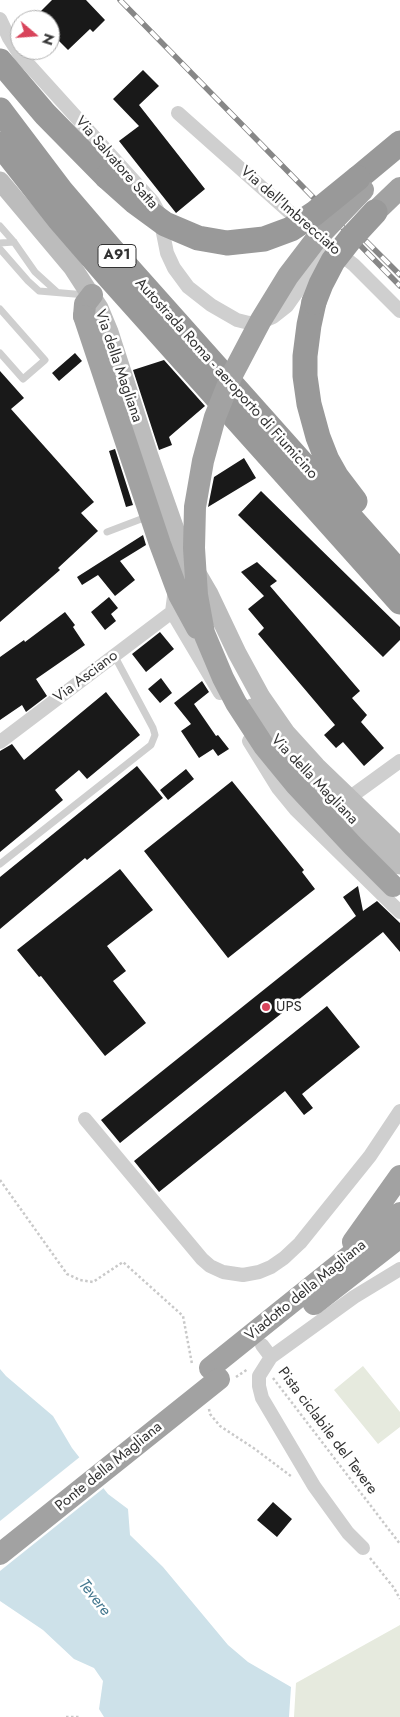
<!DOCTYPE html>
<html>
<head>
<meta charset="utf-8">
<style>
	body { margin:0 }
	#map { position:relative; width:400px; height:1717px; overflow:hidden; background:#fff; font-family:Jost,sans-serif }
	canvas { display:block }
	.north { position:absolute; left:10px; top:10px; width:50px; height:50px; box-sizing:border-box; background:#fff; border:1px solid #adadad; border-radius:50%; rotate:108deg; font-size:14px; font-weight:700; line-height:20px; text-align:center; color:#323232 }
	.north::after { content:''; display:block; margin:auto; width:18px; height:22px; background:#d8445b; clip-path:polygon(50% 0,100% 100%,50% 72%,0 100%) }
</style>
</head>
<body>
<div id="map">
<canvas width="400" height="1717"></canvas>
<div class="north">N</div>
</div>
<script>
const ctx = document.querySelector('canvas').getContext('2d');
ctx.lineJoin = 'round';
function paint(path, color) { ctx.fillStyle = color; ctx.fill(path, 'evenodd'); }
const poly = rows => new Path2D(rows.map(r => 'M' + r).join(''));
function strokePath(path, color, width, dash) { ctx.strokeStyle = color; ctx.lineWidth = width; ctx.lineCap = dash ? 'butt' : 'round'; ctx.setLineDash(dash || []); ctx.stroke(path); }
function drawText(font, color, halo, rows, align = 'center') {
  ctx.font = font + ' Jost,sans-serif'; ctx.lineWidth = 5; ctx.setLineDash([]); ctx.textBaseline = 'middle'; ctx.strokeStyle = halo; ctx.fillStyle = color; for (const [text, x, y, turn = 0] of rows) {
    ctx.save(); ctx.translate(x, y); ctx.rotate((+turn || 0) * Math.PI / 180); ctx.textAlign = isNaN(turn) ? turn : align; if (halo) ctx.strokeText(text, 0, 0); ctx.fillText(text, 0, 0); ctx.restore();
  }
}
const green = poly([
	[363,1366,400,1412,400,1427,378,1444,334,1390],
	[400,1625,400,1717,294,1717,296,1683]
]);
const water = poly([
	[0,1369,6,1376,53,1416,72,1448,108,1494,128,1509,130,1535,163,1567,228,1645,248,1662,291,1687,289,1717,104,1717,99,1709,103,1681,94,1668,74,1659,43,1630,0,1601]
]);
const pier = poly([
	[81,1456,105,1487,0,1571,0,1521]
]);
const building = poly([
	[52,0,86,0,105,20,93,32,90,29,68,50,50,32,50,20,32,20],
	[143,70,159,86,139,105,205,189,176,213,119,141,139,126,113,99],
	[75,353,82,361,59,381,52,373],
	[164,360,205,406,169,437,172,445,159,450,133,370],
	[0,371,24,398,11,409,94,502,81,513,98,531,58,568,60,570,0,622],
	[115,449,133,505,126,507,109,451],
	[244,458,256,478,208,507,214,477],
	[261,491,400,627,400,640,383,657,238,515],
	[143,535,146,545,120,561,135,580,115,596,98,575,82,585,77,577],
	[257,562,277,581,270,586,360,691,352,698,367,715,361,722,384,748,364,766,343,742,336,748,324,735,335,725,258,634,264,628,248,609,264,596,241,572],
	[109,597,118,608,111,614,116,621,105,630,91,612],
	[65,612,75,625,73,627,85,645,36,679,47,696,26,712,22,705,0,720,0,657,24,640,25,642],
	[160,632,174,649,146,672,132,654],
	[161,678,172,693,160,703,148,689],
	[202,681,209,692,194,704,216,736,218,735,229,749,218,756,213,749,199,758,181,731,191,724,174,703],
	[106,692,140,735,87,779,79,770,55,790,63,800,0,852,0,751,12,744,24,760],
	[137,766,163,798,87,860,85,858,0,929,0,877],
	[186,769,194,779,168,800,160,790],
	[232,781,304,870,302,872,315,889,228,958,144,851],
	[120,869,153,910,107,946,126,971,113,981,146,1023,105,1056,41,976,39,977,17,950],
	[358,886,363,911,377,901,400,923,400,952,383,932,120,1143,101,1120,356,916,343,897],
	[327,1006,360,1047,302,1094,313,1108,304,1115,285,1091,159,1192,134,1161],
	[273,1502,292,1519,277,1537,257,1520]
]);
const path = poly([
	[0,1180,67,1274,80,1280,93,1282,123,1262,183,1316,192,1364],
	[236,1377,248,1369],
	[273,1378,400,1544],
	[209,1409,210,1414,220,1426,255,1449,292,1477],
	[370,1558,394,1588,400,1599],
	[66,1717,80,1717]
]);
const service = poly([
	[0,226,14,242,35,272,57,292],
	[0,243,14,242],
	[0,249,28,281,39,291,86,295],
	[0,309,45,360,23,379,0,353],
	[107,532,149,516],
	[0,864,151,745,155,735,153,728,114,655]
]);
const minor = poly([
	[0,19,9,38,20,55,153,202,159,213,167,253,174,268,188,287,211,305,237,320,249,323,261,322,273,317,287,306,329,246],
	[178,113,305,226],
	[335,250,354,265,400,311],
	[175,588,172,612,220,693],
	[249,741,278,788,296,810,400,912],
	[0,742,172,612],
	[349,798,400,761],
	[85,1119,202,1259,210,1266,223,1272,243,1275,259,1272,271,1267,284,1258,300,1243,370,1156,400,1111],
	[262,1345,271,1357,259,1376,259,1386,262,1398,314,1486,348,1533,363,1548],
	[271,1357,354,1297,400,1269]
]);
const secondary = poly([
	[0,181,73,268,99,308,109,332,149,456,191,575],
	[195,570,209,594,237,653,261,697,286,733,316,766,400,847],
	[252,708,269,732,304,774,400,865]
]);
const trunk = poly([
	[375,212,400,188],
	[84,316,85,304,92,295],
	[353,1242,400,1176],
	[314,1304,400,1237],
	[210,1368,352,1254,400,1213]
]);
const motorway = poly([
	[0,61,45,114,107,177],
	[0,110,62,192,110,248,400,573],
	[0,144,59,219,111,279,400,602],
	[358,178,400,143],
	[314,302,309,325,305,356,305,376,309,404,318,437,327,460,336,476,355,501]
]);
const rail = poly([
	[120,0,400,286],
	[366,241,400,275]
]);
const trunkBridge = poly([
	[363,190,317,238,288,276,261,320,231,377,215,417,203,461,195,507,194,548,197,595,204,633,223,678,236,703,264,746,296,785,353,846,393,886],
	[84,316,160,544,179,595,197,628],
	[0,1554,219,1379]
]);
const motorwayBridge = poly([
	[107,177,135,202,165,224,198,238,227,243,264,239,291,229,315,213,358,178],
	[314,302,321,284,333,261,351,238,375,212]
]);
const markers = [
	[266,1007,5,"#d8445b"]
];
const shields = [
	[117,256,38]
];
const shieldNames = [
	["A91",117,256]
];
const streetNames = [
	["Via Salvatore Satta",116,163,49],
	["Via dell'Imbrecciato",290,211,41],
	["Via della Magliana",118,366,71],
	["Autostrada Roma - aeroporto di Fiumicino",226,379,48],
	["Via Asciano",86,677,-37],
	["Via della Magliana",314,780,46],
	["Viadotto della Magliana",306,1291,-39],
	["Pista ciclabile del Tevere",327,1431,53],
	["Ponte della Magliana",109,1467,-39]
];
const poiNames = [
	["UPS",276,1007]
];
const waterNames = [
	["Tevere",94,1598,52]
];
paint(green, '#e6eade');
paint(water, '#cde1e9');
paint(pier, '#fff');
paint(building, '#191919');
strokePath(path, '#c9c9c9', 2.5, [2.5, 2.5]);
strokePath(service, '#cfcfcf', 7);
strokePath(minor, '#cfcfcf', 14);
strokePath(secondary, '#bcbcbc', 19);
strokePath(trunk, '#a2a2a2', 22);
strokePath(motorway, '#999', 25);
strokePath(rail, '#878787', 5.5);
strokePath(rail, '#fff', 4, [11]);
strokePath(trunkBridge, '#a2a2a2', 22);
strokePath(motorwayBridge, '#999', 25);
for (const [x, y, r, color] of markers) { const dot = new Path2D(); dot.arc(x, y, r, 0, 2 * Math.PI); ctx.fillStyle = color; ctx.fill(dot); strokePath(dot, '#fff', 2); }
for (const [x, y, w] of shields) { const box = new Path2D(); box.roundRect(x - w / 2, y - 11.5, w, 23, 4); ctx.fillStyle = '#fff'; ctx.fill(box); strokePath(box, '#323232', 1); }
drawText('bold 14px', '#323232', null, shieldNames);
drawText('15px', '#323232', '#fff', streetNames);
drawText('15px', '#323232', '#fff', poiNames, 'left');
drawText('italic 16px', '#45788f', '#fff', waterNames);
</script>
</body>
</html>
